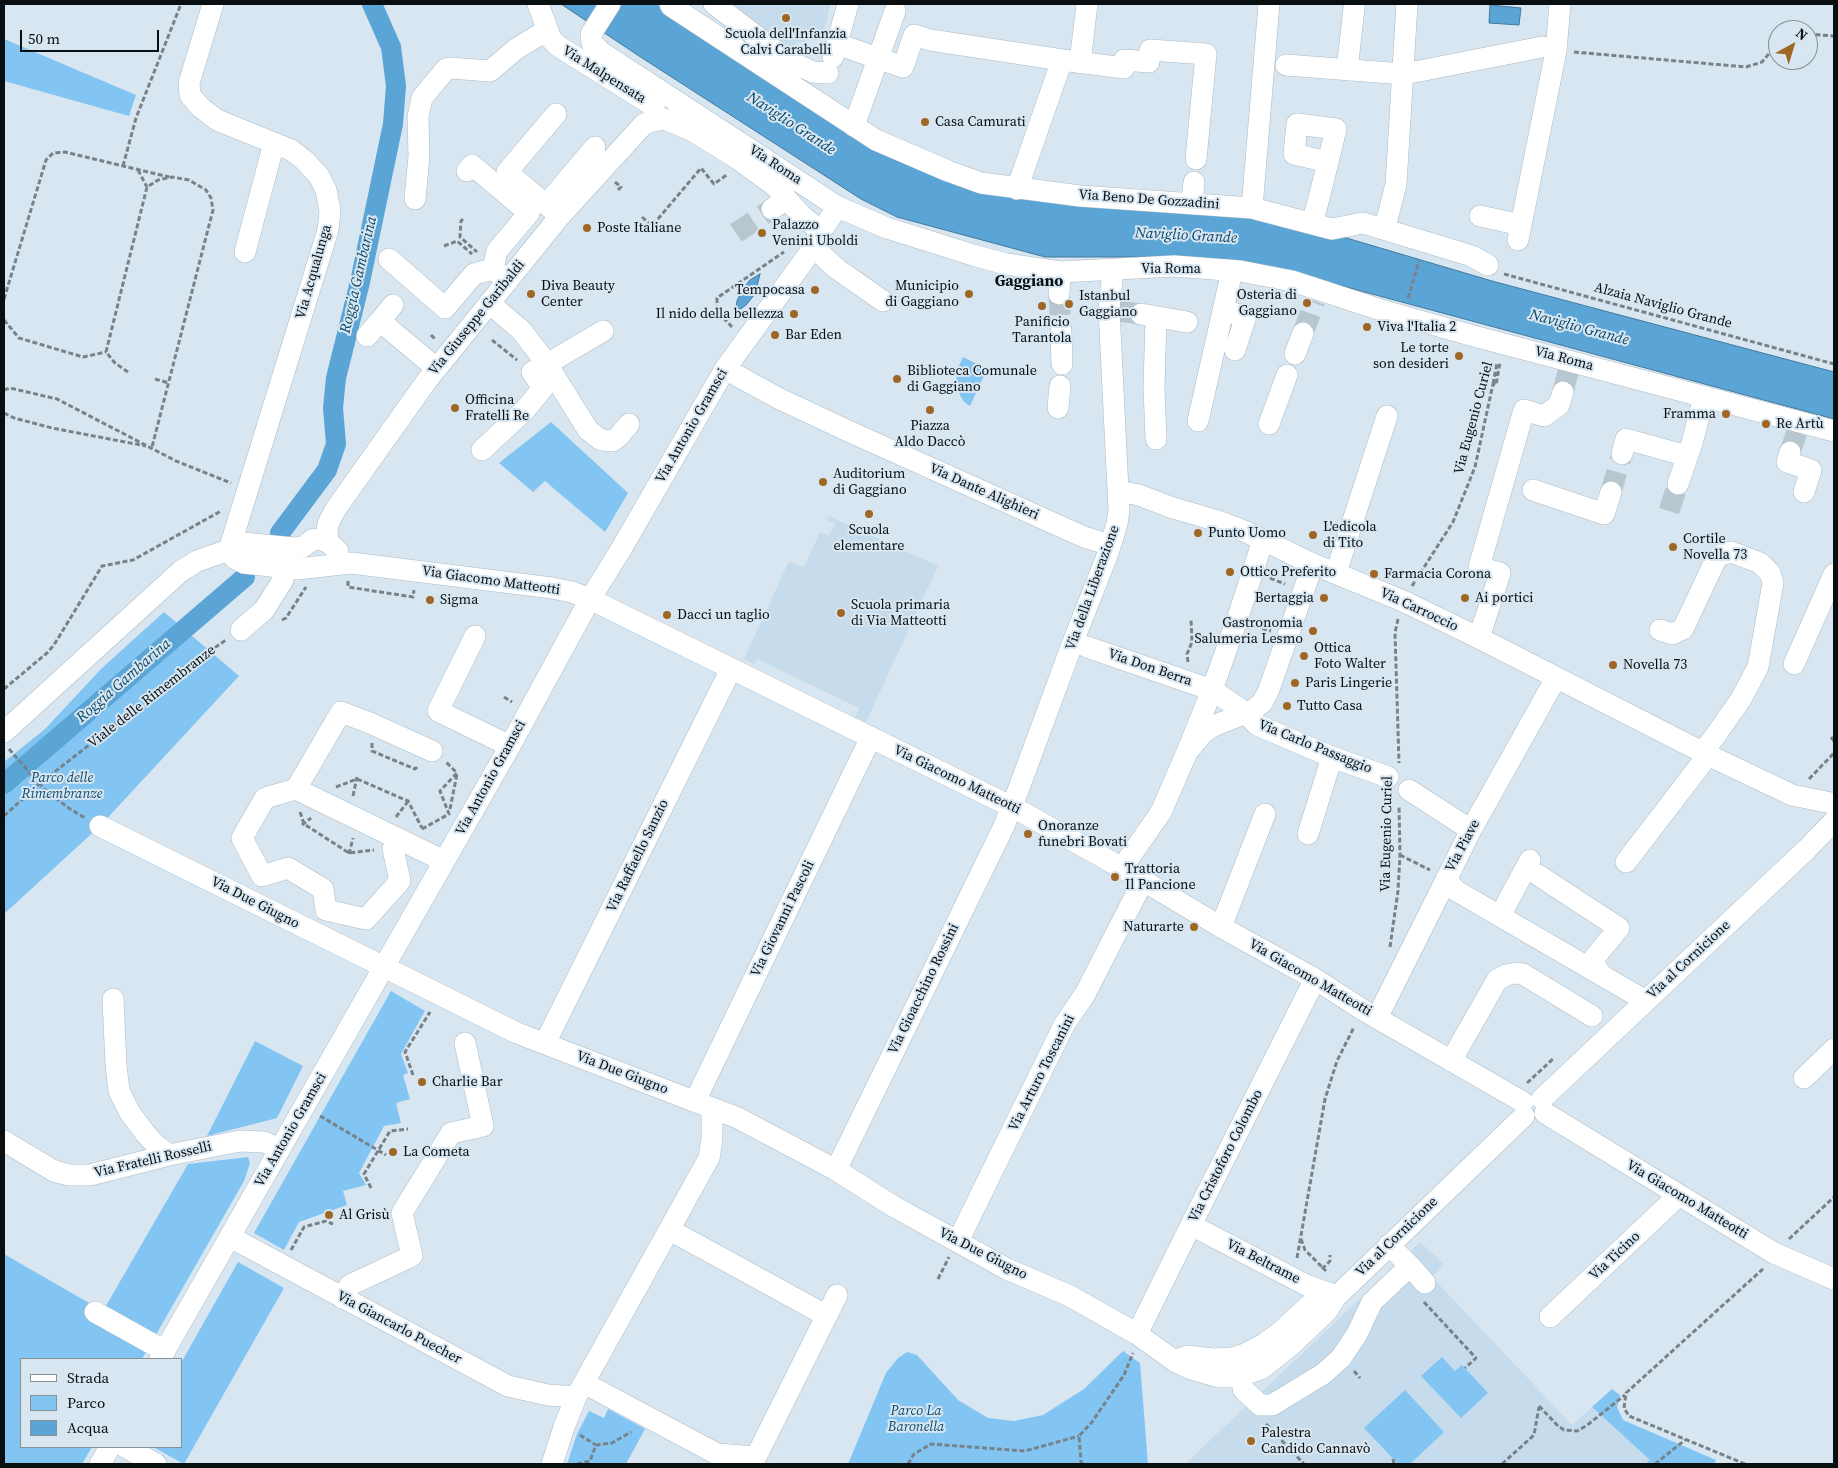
<!DOCTYPE html>
<html>
<head>
<meta charset="utf-8">
<style>
	body { margin:0 }
	#map { position:relative; width:1838px; height:1468px; overflow:hidden; background:#d7e6f1; font-family:"Source Serif 4",serif }
	canvas { display:block }
	.frame { position:absolute; inset:0; border:5px solid #090e11; pointer-events:none }
	.legend { position:absolute; left:20px; top:1358px; width:162px; height:90px; box-sizing:border-box; background:#d7e6f1; border:1px solid #859097; margin:0; padding:6px 9px; list-style:none; font-size:15px; color:#090e11 }
	.legend li { display:flex; align-items:center; gap:10px; height:25px }
	.legend b { width:25px; border:1px solid #859097 }
	.north { position:absolute; left:1768px; top:20px; width:50px; height:50px; box-sizing:border-box; background:#d7e6f1; border:1px solid #859097; border-radius:50%; rotate:39deg; font-size:14px; font-weight:700; line-height:20px; text-align:center; color:#090e11 }
	.north::after { content:''; display:block; margin:auto; width:18px; height:22px; background:#9f6723; clip-path:polygon(50% 0,100% 100%,50% 72%,0 100%) }
	.scale { position:absolute; left:20px; top:30px; width:139px; height:22px; box-sizing:border-box; border:2px solid #090e11; border-top:0; padding-left:6px; font-size:15px; line-height:18px; white-space:nowrap; color:#090e11; -webkit-text-stroke:4px #d7e6f1; paint-order:stroke }
</style>
</head>
<body>
<div id="map">
<canvas width="1838" height="1468"></canvas>
<div class="frame"></div>
<ul class="legend">
<li><b style="height:6px;background:#fff"></b>Strada</li>
<li><b style="height:14px;background:#82c5f2"></b>Parco</li>
<li><b style="height:14px;background:#5aa5d6"></b>Acqua</li>
</ul>
<div class="north">N</div>
<div class="scale">50 m</div>
</div>
<script>
const ctx = document.querySelector('canvas').getContext('2d');
ctx.lineJoin = 'round';
function paint(path, color) { ctx.fillStyle = color; ctx.fill(path, 'evenodd'); }
const poly = rows => new Path2D(rows.map(r => 'M' + r).join(''));
function strokePath(path, color, width, dash) { ctx.strokeStyle = color; ctx.lineWidth = width; ctx.lineCap = dash ? 'butt' : 'round'; ctx.setLineDash(dash || []); ctx.stroke(path); }
function drawText(font, color, halo, rows, align = 'center') {
  ctx.font = font + ' "Source Serif 4",serif'; ctx.lineWidth = 4; ctx.setLineDash([]); ctx.textBaseline = 'middle'; ctx.strokeStyle = halo; ctx.fillStyle = color; for (const [text, x, y, turn = 0] of rows) {
    ctx.save(); ctx.translate(x, y); ctx.rotate((+turn || 0) * Math.PI / 180); ctx.textAlign = isNaN(turn) ? turn : align; if (halo) ctx.strokeText(text, 0, 0); ctx.fillText(text, 0, 0); ctx.restore();
  }
}
const built = poly([
	[726,4,830,4,824,33,790,47,764,32],
	[829,516,938,566,866,722,855,717,859,708,757,659,754,664,744,659,789,561,804,567,820,532,829,536,835,523,827,520],
	[1420,1242,1444,1264,1432,1277,1572,1425,1592,1407,1650,1460,1645,1464,1185,1464]
]);
const green = poly([
	[4,39,136,95,129,116,4,81],
	[963,357,987,369,970,406,964,402,960,395,956,383,958,368],
	[551,422,628,493,605,532,545,481,533,492,499,463],
	[164,612,239,676,100,826,4,914,4,762,45,729,102,668],
	[391,991,425,1011,401,1054,408,1073,403,1075,410,1099,396,1103,401,1123,384,1126,359,1173,366,1185,343,1191,347,1205,299,1222,284,1250,254,1233],
	[255,1041,303,1066,277,1118,207,1136],
	[248,1157,250,1163,244,1181,142,1359,21,1359,21,1447,92,1447,82,1464,4,1464,4,1254,103,1311,188,1164],
	[238,1262,284,1288,184,1464,153,1447,181,1447,181,1363],
	[1123,1351,1140,1363,1148,1464,848,1464,886,1373,898,1358,907,1352,917,1355,958,1400,988,1418,1014,1421,1043,1415,1084,1389],
	[1442,1357,1455,1371,1462,1365,1488,1393,1461,1418,1421,1376],
	[1612,1389,1620,1395,1617,1407,1623,1420,1716,1460,1714,1464,1645,1464,1650,1460,1592,1407],
	[1405,1390,1444,1432,1410,1464,1398,1464,1364,1428],
	[608,1409,645,1429,626,1464,567,1464,577,1434,589,1411,604,1418]
]);
const water = poly([
	[367,4,379,4,388,26,391,47,367,4],
	[561,4,658,4,876,144,923,167,1262,213,1492,281,1834,372,1834,419,1276,268,1177,257,1045,257,897,217,861,199,639,56,561,4],
	[1490,5,1521,8,1519,25,1489,23,1490,5],
	[760,274,755,294,746,305,735,313,737,301,742,290,750,280,760,274]
]);
const canal = poly([
	[280,533,327,470,336,444,333,408,336,378,360,282,393,124,396,86,391,47,372,4],
	[4,784,245,577]
]);
const minorTunnel = poly([
	[736,233,772,209],
	[1059,294,1061,331],
	[1119,311,1141,314],
	[1303,333,1315,301],
	[1563,392,1569,368],
	[1790,452,1797,432],
	[1611,492,1622,454],
	[1669,511,1678,484]
]);
const path = poly([
	[1808,34,1834,36],
	[1574,52,1746,67,1762,62,1778,43],
	[123,166,136,118,181,4],
	[138,170,147,187],
	[615,182,621,187,618,190],
	[642,217,652,226,701,168,714,184,728,174],
	[463,219,461,221,460,237,477,252],
	[444,246,457,241,472,254],
	[1504,274,1834,364],
	[1408,298,1419,261],
	[4,299,46,160,53,153,65,152,169,177],
	[4,320,19,338,83,357,106,352],
	[732,327,717,311,717,298,784,252],
	[431,335,436,340],
	[492,340,517,360],
	[128,372,115,363,106,352,147,187,158,180,172,177,189,180,206,190,211,198,213,210,152,447],
	[155,379,169,383],
	[1493,384,1497,363],
	[4,390,10,388,57,399,176,461,231,483],
	[4,413,14,418,52,428,146,446],
	[1270,578,1285,584],
	[348,581,348,587,413,597,414,590],
	[1412,586,1453,522,1475,467,1493,384,1496,385,1500,362],
	[1398,619,1395,633,1399,763],
	[282,620,286,618,306,587],
	[1255,626,1271,631],
	[1188,662,1187,654,1192,642,1191,619],
	[4,689,47,653,54,645,102,566,133,560,221,511],
	[504,697,512,702],
	[1831,737,1834,741],
	[372,743,372,751,415,769,418,766],
	[9,749,45,790,70,809,85,818],
	[1809,779,1834,753],
	[336,787,357,779,408,801,422,828],
	[353,796,357,777],
	[450,809,457,774],
	[300,812,304,824,349,853,374,850],
	[4,816,39,784,210,651,226,640],
	[396,817,409,800],
	[302,825,311,818],
	[422,829,449,814,440,791,457,773,446,762],
	[349,854,353,838],
	[1400,855,1430,870],
	[1390,947,1398,891,1400,855,1399,806],
	[413,1075,405,1052,430,1012],
	[1527,1083,1554,1058],
	[320,1116,386,1155],
	[371,1188,364,1174,390,1131,408,1129],
	[1301,1239,1305,1250,1326,1271],
	[1789,1239,1834,1197],
	[291,1250,304,1227,326,1221,333,1224],
	[1297,1258,1325,1099,1337,1061,1354,1027],
	[1322,1269,1330,1261,1330,1255],
	[938,1279,949,1257],
	[1424,1302,1476,1358,1465,1368],
	[1354,1371,1360,1378],
	[1539,1406,1558,1426,1564,1430,1577,1431,1586,1426,1625,1395],
	[1266,1424,1304,1464],
	[580,1435,596,1445],
	[1393,1459,1394,1464],
	[577,1464,590,1461,596,1445,612,1443,631,1432],
	[908,1464,914,1454,931,1444,1025,1451,1079,1436],
	[1083,1464,1081,1462,1079,1436,1092,1422,1124,1375,1133,1353],
	[1502,1464,1534,1435,1539,1407],
	[1655,1464,1685,1440],
	[1745,1464,1629,1416,1624,1408,1626,1393,1764,1268]
]);
const minor = poly([
	[213,4,189,83,190,95,200,107,217,120,291,150,304,160,319,176,326,190,330,211,328,230,229,550],
	[538,4,551,39,558,46,652,105,659,119],
	[610,4,591,34,592,43,601,52,838,207,887,228,973,255,1006,264,1060,272,1174,266,1240,271,1292,281,1381,310,1470,335,1834,431],
	[670,4,671,6,876,140,948,171,981,183,1080,196,1252,208,1332,229,1363,223,1472,256,1488,265],
	[714,4,789,61,813,72,828,73],
	[837,44,903,67,914,35,930,40,1062,60,1017,189],
	[833,57,848,4],
	[1062,60,1124,68,1124,60,1149,62,1150,50,1206,54,1196,159],
	[1080,63,1087,4],
	[1286,65,1404,74,1542,47],
	[1347,70,1354,8],
	[556,114,507,172,560,216],
	[854,126,895,11],
	[467,171,472,165,529,213,497,251,493,269,508,281],
	[415,199,419,156,418,117,422,98,446,69,450,68,490,71,516,49,547,30],
	[1192,203,1194,182],
	[546,205,595,147],
	[1252,208,1269,4],
	[772,209,787,199],
	[1480,216,1521,225],
	[1312,223,1318,202,1328,162,1336,129,1297,124,1294,154,1328,162],
	[1385,228,1396,184,1407,4],
	[1518,240,1556,51,1560,4],
	[813,247,837,269,883,301],
	[245,252,274,143],
	[389,259,445,308,474,274,493,269],
	[1059,294,1060,272],
	[489,303,521,330,547,364,603,331],
	[393,305,380,321,436,368],
	[1223,311,1246,316,1235,350],
	[1141,314,1187,322],
	[1061,331,1062,364],
	[367,336,380,321],
	[1295,354,1303,333],
	[725,369,778,398,846,430,1084,537,1110,545],
	[1058,408,1060,386],
	[1198,421,1232,271],
	[1269,424,1287,375],
	[1156,439,1154,388,1156,317],
	[482,450,524,411,543,388,532,372,547,364,588,430,601,440,613,441,619,436,629,424],
	[1790,452,1787,462,1811,470,1804,492],
	[1622,454,1626,439,1687,456],
	[1678,484,1692,443,1704,397],
	[1533,490,1604,514,1611,492],
	[1118,491,1139,495,1170,507,1218,521,1242,530,1313,564,1403,601,1479,638,1708,755,1792,795,1831,803],
	[1263,540,1237,620,1212,690,1187,752,1203,733,1211,727,1253,710,1262,703,1268,692,1313,564],
	[328,542,327,532,328,524,335,510,428,379,560,216,643,125,649,122,665,119,693,131,738,159,775,186,802,216,821,231],
	[229,550,234,558,244,563,297,569,351,563,552,588,572,592,590,599,1022,812,1122,868,1221,927,1315,979,1363,1010,1523,1102],
	[1336,573,1387,416],
	[241,630,264,610,283,580,284,568],
	[1660,630,1672,634,1683,629,1716,559,1721,555,1731,552,1760,563,1770,573,1773,583,1758,667,1741,699,1713,739,1702,752],
	[475,636,438,711,510,746],
	[1479,638,1500,573,1479,567,1524,410,1544,416,1559,405,1563,392],
	[1087,647,1212,690,1246,713,1257,725,1332,757,1388,777],
	[1794,664,1834,574],
	[4,732,181,571,197,561,229,550,243,543,294,548,303,547,312,540,319,539,328,542,338,551],
	[432,751,370,723,341,712,296,789,444,861],
	[296,789,265,798,242,838,262,876,288,868,323,889,326,910,366,919,400,881,393,849],
	[1409,790,1471,830],
	[100,826,517,1033,738,1118,836,1170,893,1206,1007,1269,1070,1296,1137,1334,1176,1362,1191,1369,1219,1377,1236,1377,1261,1369,1290,1346,1327,1311,1336,1297,1524,1116],
	[1308,834,1332,757],
	[1626,862,1708,755],
	[1122,868,1161,812,1187,752],
	[1538,875,1619,928,1595,957,1594,965,1602,975],
	[1446,879,1455,890,1646,1001],
	[1500,916,1530,860],
	[1221,927,1265,814],
	[113,999,116,1065,119,1091,130,1113,145,1133,157,1146,169,1155],
	[1377,1018,1471,830,1556,678],
	[545,1043,731,669],
	[1451,1061,1497,980,1506,975,1517,973,1523,974,1592,1016],
	[1804,1078,1834,1049],
	[1542,1099,1807,849,1834,821],
	[695,1101,871,737],
	[1545,1113,1774,1253,1834,1279],
	[4,1141,54,1171,69,1175,90,1175,169,1155,240,1141,264,1142,280,1149],
	[836,1170,1004,826,1019,788,1073,642,1107,556,1117,524,1119,510,1109,309,1113,270],
	[1191,1225,1308,1286,1336,1296],
	[670,1230,827,1316],
	[230,1237,508,1386,548,1395,576,1397],
	[958,1241,1064,1025,1085,994,1143,881],
	[1410,1266,1425,1283],
	[342,1298,350,1285,412,1256,402,1213,451,1133,483,1126,465,1043],
	[95,1312,165,1351],
	[1550,1317,1679,1195],
	[1137,1334,1191,1225,1315,979],
	[160,1359,510,746,590,599,620,551,725,369,808,255,821,231,838,207],
	[1179,1359,1188,1356,1213,1359,1232,1358,1245,1354,1264,1344,1277,1335,1315,1300,1336,1297],
	[584,1383,717,1454,756,1457,837,1295],
	[1243,1389,1260,1405,1272,1405,1323,1374,1341,1358,1357,1334,1372,1302,1410,1266,1389,1245],
	[125,1447,156,1464],
	[100,1464,110,1447],
	[552,1464,564,1427,576,1397,709,1158,712,1139,712,1108]
]);
const markers = [
	[786,18,5,"#9f6723"],
	[925,122,5,"#9f6723"],
	[587,228,5,"#9f6723"],
	[762,233,5,"#9f6723"],
	[815,290,5,"#9f6723"],
	[531,294,5,"#9f6723"],
	[969,294,5,"#9f6723"],
	[1307,303,5,"#9f6723"],
	[1069,304,5,"#9f6723"],
	[1042,306,5,"#9f6723"],
	[794,314,5,"#9f6723"],
	[1367,327,5,"#9f6723"],
	[775,335,5,"#9f6723"],
	[1459,356,5,"#9f6723"],
	[897,379,5,"#9f6723"],
	[455,408,5,"#9f6723"],
	[930,410,5,"#9f6723"],
	[1726,414,5,"#9f6723"],
	[1766,424,5,"#9f6723"],
	[823,482,5,"#9f6723"],
	[869,514,5,"#9f6723"],
	[1198,533,5,"#9f6723"],
	[1313,535,5,"#9f6723"],
	[1673,547,5,"#9f6723"],
	[1230,572,5,"#9f6723"],
	[1374,574,5,"#9f6723"],
	[1324,598,5,"#9f6723"],
	[1465,598,5,"#9f6723"],
	[430,600,5,"#9f6723"],
	[841,613,5,"#9f6723"],
	[667,615,5,"#9f6723"],
	[1313,631,5,"#9f6723"],
	[1304,656,5,"#9f6723"],
	[1613,665,5,"#9f6723"],
	[1295,683,5,"#9f6723"],
	[1287,706,5,"#9f6723"],
	[1028,834,5,"#9f6723"],
	[1115,877,5,"#9f6723"],
	[1194,927,5,"#9f6723"],
	[422,1082,5,"#9f6723"],
	[393,1152,5,"#9f6723"],
	[329,1215,5,"#9f6723"],
	[1251,1441,5,"#9f6723"]
];
const poiNames = [
	["Scuola dell'Infanzia",786,34,"center"],
	["Calvi Carabelli",786,50,"center"],
	["Casa Camurati",935,122],
	["Palazzo",772,225],
	["Venini Uboldi",772,241],
	["Poste Italiane",597,228],
	["Diva Beauty",541,286],
	["Center",541,302],
	["Municipio",959,286,"right"],
	["di Gaggiano",959,302,"right"],
	["Tempocasa",805,290,"right"],
	["Osteria di",1297,295,"right"],
	["Gaggiano",1297,311,"right"],
	["Istanbul",1079,296],
	["Gaggiano",1079,312],
	["Il nido della bellezza",784,314,"right"],
	["Panificio",1042,322,"center"],
	["Tarantola",1042,338,"center"],
	["Viva l'Italia 2",1377,327],
	["Bar Eden",785,335],
	["Le torte",1449,348,"right"],
	["son desideri",1449,364,"right"],
	["Biblioteca Comunale",907,371],
	["di Gaggiano",907,387],
	["Officina",465,400],
	["Fratelli Re",465,416],
	["Framma",1716,414,"right"],
	["Re Artù",1776,424],
	["Piazza",930,426,"center"],
	["Aldo Daccò",930,442,"center"],
	["Auditorium",833,474],
	["di Gaggiano",833,490],
	["L'edicola",1323,527],
	["di Tito",1323,543],
	["Scuola",869,530,"center"],
	["elementare",869,546,"center"],
	["Punto Uomo",1208,533],
	["Cortile",1683,539],
	["Novella 73",1683,555],
	["Ottico Preferito",1240,572],
	["Farmacia Corona",1384,574],
	["Bertaggia",1314,598,"right"],
	["Ai portici",1475,598],
	["Sigma",440,600],
	["Scuola primaria",851,605],
	["di Via Matteotti",851,621],
	["Dacci un taglio",677,615],
	["Gastronomia",1303,623,"right"],
	["Salumeria Lesmo",1303,639,"right"],
	["Ottica",1314,648],
	["Foto Walter",1314,664],
	["Novella 73",1623,665],
	["Paris Lingerie",1305,683],
	["Tutto Casa",1297,706],
	["Onoranze",1038,826],
	["funebri Bovati",1038,842],
	["Trattoria",1125,869],
	["Il Pancione",1125,885],
	["Naturarte",1184,927,"right"],
	["Charlie Bar",432,1082],
	["La Cometa",403,1152],
	["Al Grisù",339,1215],
	["Palestra",1261,1433],
	["Candido Cannavò",1261,1449]
];
const streetNames = [
	["Via Malpensata",604,75,32],
	["Via Roma",775,165,33],
	["Via Beno De Gozzadini",1149,200,4],
	["Via Roma",1171,269],
	["Via Acqualunga",314,272,-74],
	["Alzaia Naviglio Grande",1663,306,15],
	["Via Giuseppe Garibaldi",477,318,-51],
	["Via Roma",1564,359,15],
	["Via Eugenio Curiel",1474,418,-75],
	["Via Antonio Gramsci",692,426,-60],
	["Via Dante Alighieri",984,492,24],
	["Via Giacomo Matteotti",491,581,8],
	["Via della Liberazione",1093,588,-70],
	["Via Carroccio",1419,610,25],
	["Via Don Berra",1150,668,19],
	["Viale delle Rimembranze",152,697,-38],
	["Via Carlo Passaggio",1315,747,22],
	["Via Antonio Gramsci",491,778,-61],
	["Via Giacomo Matteotti",957,780,26],
	["Via Eugenio Curiel",1387,834,-89],
	["Via Piave",1463,846,-62],
	["Via Raffaello Sanzio",638,856,-64],
	["Via Due Giugno",255,903,27],
	["Via Giovanni Pascoli",783,919,-64],
	["Via al Cornicione",1689,960,-43],
	["Via Giacomo Matteotti",1310,978,30],
	["Via Gioacchino Rossini",924,989,-64],
	["Via Due Giugno",622,1073,21],
	["Via Arturo Toscanini",1042,1073,-63],
	["Via Antonio Gramsci",291,1130,-60],
	["Via Cristoforo Colombo",1226,1156,-63],
	["Via Fratelli Rosselli",153,1160,-13],
	["Via Giacomo Matteotti",1687,1200,31],
	["Via al Cornicione",1397,1237,-44],
	["Via Due Giugno",983,1254,27],
	["Via Ticino",1615,1256,-43],
	["Via Beltrame",1263,1262,27],
	["Via Giancarlo Puecher",399,1328,28]
];
const parkNames = [
	["Parco delle",62,778],
	["Rimembranze",62,794],
	["Parco La",916,1411],
	["Baronella",916,1427]
];
const waterNames = [
	["Naviglio Grande",791,124,33],
	["Naviglio Grande",1186,236,3],
	["Roggia Gambarina",359,275,-77],
	["Naviglio Grande",1579,328,15],
	["Roggia Gambarina",124,681,-41]
];
const quarterNames = [
	["Gaggiano",1029,282]
];
paint(built, '#c6dcec');
paint(green, '#82c5f2');
paint(water, '#5aa5d6');
strokePath(water, '#42789b', 1);
strokePath(canal, '#5aa5d6', 20);
strokePath(minorTunnel, '#b8c6cf', 21, [21, 11]);
strokePath(minor, '#acbbc5', 22);
strokePath(path, '#788289', 3, [5, 2.5]);
strokePath(minor, '#fff', 21);
for (const [x, y, r, color] of markers) { const dot = new Path2D(); dot.arc(x, y, r, 0, 2 * Math.PI); ctx.fillStyle = color; ctx.fill(dot); strokePath(dot, '#d7e6f1', 2); }
drawText('14px', '#090e11', '#d7e6f1', poiNames, 'left');
drawText('14px', '#090e11', '#d7e6f1', streetNames);
drawText('italic 14px', '#104b6c', '#d7e6f1', parkNames);
drawText('italic 15px', '#074566', '#d7e6f1', waterNames);
drawText('bold 16px', '#090e11', '#d7e6f1', quarterNames);
</script>
</body>
</html>
